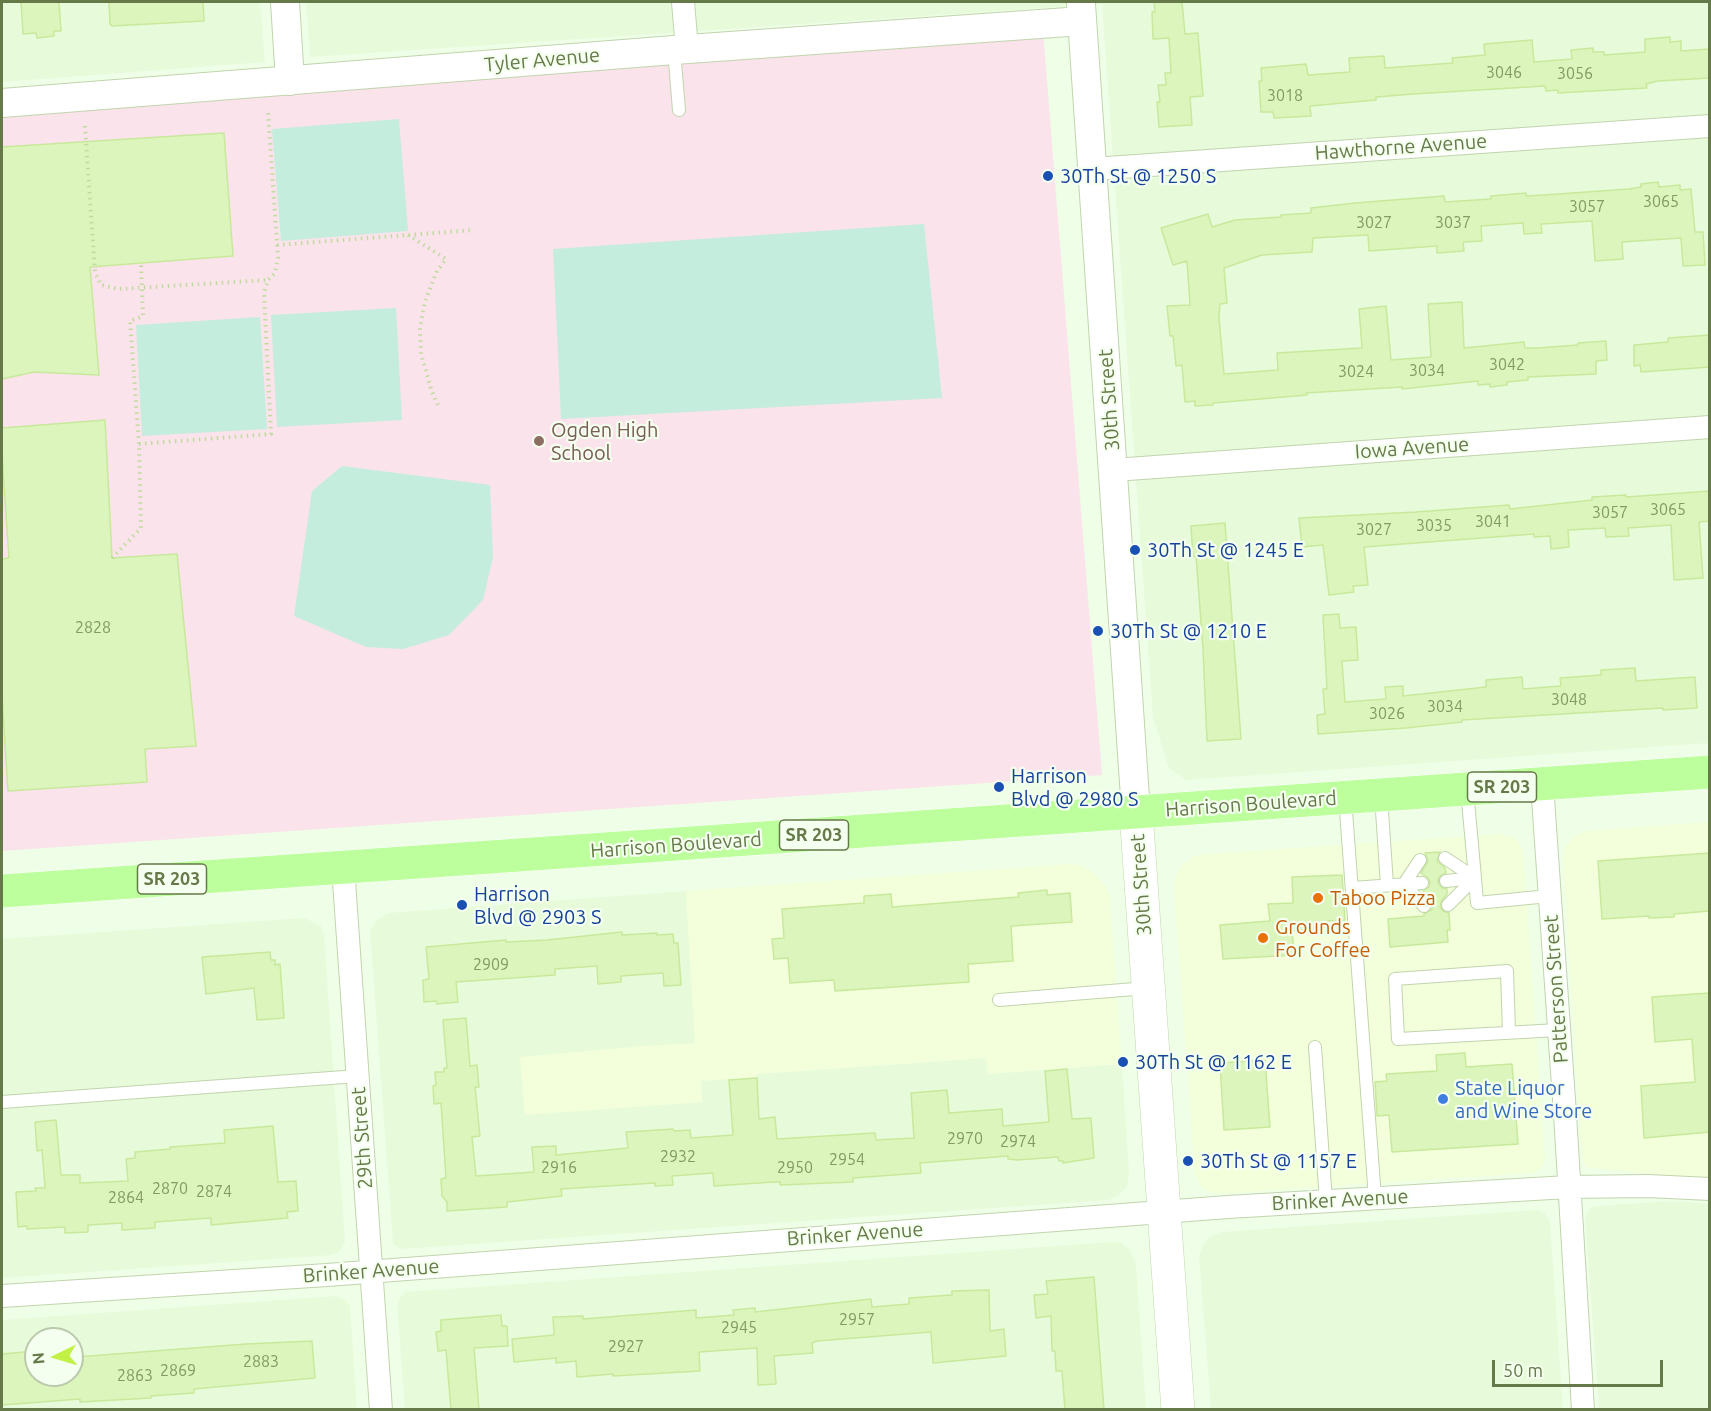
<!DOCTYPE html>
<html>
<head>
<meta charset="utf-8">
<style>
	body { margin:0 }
	#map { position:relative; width:1711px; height:1411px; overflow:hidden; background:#effee7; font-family:Ubuntu,sans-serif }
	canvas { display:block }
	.frame { position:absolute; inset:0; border:3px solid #667a49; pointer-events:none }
	.north { position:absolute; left:24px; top:1327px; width:60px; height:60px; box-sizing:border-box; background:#f4ffef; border:2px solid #bbcaad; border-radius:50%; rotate:265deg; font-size:16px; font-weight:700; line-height:24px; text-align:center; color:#667a49 }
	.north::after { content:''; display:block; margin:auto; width:21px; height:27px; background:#c2f044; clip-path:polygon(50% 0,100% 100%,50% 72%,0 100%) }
	.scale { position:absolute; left:1492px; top:1360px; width:171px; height:27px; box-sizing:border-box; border:3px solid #667a49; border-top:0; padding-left:8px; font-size:18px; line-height:21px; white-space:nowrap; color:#667a49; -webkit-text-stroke:4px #f4ffef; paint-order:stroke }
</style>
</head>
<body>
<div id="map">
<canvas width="1711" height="1411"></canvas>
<div class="frame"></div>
<div class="north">N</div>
<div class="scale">50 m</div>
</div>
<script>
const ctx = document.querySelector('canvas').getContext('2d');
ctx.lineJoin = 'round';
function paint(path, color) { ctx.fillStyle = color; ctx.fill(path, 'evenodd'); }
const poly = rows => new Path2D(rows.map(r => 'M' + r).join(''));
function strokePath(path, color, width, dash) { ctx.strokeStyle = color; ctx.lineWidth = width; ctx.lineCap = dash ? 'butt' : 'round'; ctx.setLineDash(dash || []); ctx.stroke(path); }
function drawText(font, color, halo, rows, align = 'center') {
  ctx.font = font + ' Ubuntu,sans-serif'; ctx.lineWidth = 4.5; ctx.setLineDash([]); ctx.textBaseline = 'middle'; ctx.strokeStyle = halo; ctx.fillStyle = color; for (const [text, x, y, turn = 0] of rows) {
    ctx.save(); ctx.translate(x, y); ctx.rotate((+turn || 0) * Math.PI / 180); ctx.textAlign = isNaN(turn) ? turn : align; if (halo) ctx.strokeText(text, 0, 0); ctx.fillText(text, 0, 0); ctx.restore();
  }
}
const residential = poly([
	[2,2,260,2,265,62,2,82],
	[306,2,1709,2,1709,743,1186,780,1169,768,1153,718,1102,4,310,57],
	[686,891,695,1044,521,1057,525,1114,702,1102,701,1081,756,1077,756,1074,986,1058,989,1074,1122,1064,1129,1174,1127,1187,1118,1196,1108,1200,401,1249,395,1246,393,1243,370,931,377,920,388,913],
	[304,918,321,926,324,935,345,1242,340,1251,333,1255,2,1278,2,939],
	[1673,1201,1709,1204,1709,1409,1599,1409,1585,1216,1590,1208,1595,1206],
	[1537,1210,1545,1213,1550,1222,1563,1409,1211,1409,1199,1256,1203,1245,1211,1236,1222,1232],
	[1113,1242,1121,1243,1129,1249,1136,1264,1146,1409,405,1409,397,1305,400,1297,405,1292],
	[337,1296,344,1299,350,1306,357,1409,2,1410,2,1320],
	[36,1339,72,1339,72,1375,36,1375]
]);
const commercial = poly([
	[1709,822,1709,1179,1590,1168,1586,1166,1582,1157,1563,862,1565,847,1575,835,1586,831],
	[1501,834,1510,836,1518,841,1523,852,1545,1159,1542,1168,1533,1173,1216,1194,1203,1189,1195,1175,1174,889,1175,878,1182,865,1195,856,1207,854],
	[1072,864,1082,866,1095,874,1106,887,1110,896,1122,1064,988,1074,986,1058,756,1074,756,1077,701,1081,702,1102,525,1115,520,1057,643,1046,695,1043,686,891]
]);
const education = poly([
	[1043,30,1102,775,2,851,2,107]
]);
const green = poly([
	[399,119,408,231,281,241,272,129],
	[924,224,942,398,561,419,553,249],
	[396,308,402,420,277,427,271,315],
	[260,317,267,429,142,436,136,325],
	[342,466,490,485,493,557,483,600,449,635,403,649,366,647,294,616,312,491]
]);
const building = poly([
	[21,2,59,2,61,31,54,31,54,36,37,38,36,33,23,34,21,2],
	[109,2,203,2,204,21,112,26,110,24,109,2],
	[1154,2,1182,2,1185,34,1198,33,1203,96,1190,97,1192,125,1159,127,1157,102,1160,102,1158,85,1166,85,1165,73,1171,73,1169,38,1153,39,1152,12,1155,12,1154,2],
	[1670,37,1670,42,1681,41,1681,51,1710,49,1710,78,1658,81,1646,84,1647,88,1558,93,1558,90,1546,91,1545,86,1413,94,1376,97,1376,100,1310,106,1311,116,1274,118,1273,112,1261,112,1259,81,1262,81,1261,68,1306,64,1308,75,1350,72,1349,58,1384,56,1385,68,1453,63,1452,58,1485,55,1484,44,1532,40,1534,62,1572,59,1571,50,1593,48,1593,52,1604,52,1604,55,1645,52,1645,39,1670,37],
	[224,133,233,256,90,267,99,375,34,372,2,379,2,147,224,133],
	[1658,182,1659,187,1680,185,1680,190,1691,189,1695,232,1703,232,1705,265,1683,266,1681,238,1622,242,1623,259,1595,261,1592,221,1541,224,1542,233,1524,234,1523,223,1481,226,1482,241,1463,242,1464,251,1437,253,1437,246,1369,251,1368,235,1313,238,1312,252,1262,255,1224,268,1227,303,1220,304,1219,318,1224,374,1278,370,1277,353,1362,348,1359,309,1386,306,1391,360,1431,357,1428,304,1462,302,1464,348,1524,342,1525,348,1537,348,1578,345,1578,343,1606,341,1607,360,1596,361,1596,374,1528,377,1528,380,1507,382,1507,385,1490,387,1490,384,1478,385,1478,381,1402,389,1402,387,1306,393,1307,395,1213,403,1213,405,1195,406,1195,401,1185,402,1182,365,1176,366,1173,336,1170,336,1167,306,1190,305,1187,261,1173,265,1161,228,1208,214,1212,227,1235,220,1281,217,1281,215,1311,213,1311,208,1355,203,1444,196,1445,202,1491,199,1491,196,1526,193,1526,196,1544,195,1629,189,1641,187,1641,184,1658,182],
	[1710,335,1710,367,1641,372,1640,365,1634,366,1634,345,1668,342,1668,338,1710,335],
	[105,420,112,558,177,554,196,746,145,749,147,782,8,791,2,697,2,559,9,558,2,456,2,428,105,420],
	[1710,491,1710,521,1699,522,1703,578,1674,580,1671,525,1628,528,1629,536,1606,537,1605,528,1568,530,1569,547,1551,549,1550,536,1534,537,1534,534,1364,547,1368,585,1353,586,1354,592,1329,595,1323,545,1302,547,1299,518,1416,512,1509,505,1510,509,1592,500,1592,497,1626,495,1626,497,1710,491],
	[1225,523,1241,739,1207,741,1203,649,1196,556,1193,557,1191,526,1225,523],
	[1339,614,1340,628,1356,627,1358,660,1342,661,1345,702,1386,699,1385,687,1403,686,1403,696,1486,687,1486,680,1522,677,1523,689,1561,686,1560,678,1601,675,1601,670,1635,668,1636,681,1695,677,1697,708,1663,710,1663,708,1462,720,1462,722,1406,728,1318,734,1317,715,1325,714,1323,689,1327,689,1323,615,1339,614],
	[1440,852,1437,861,1445,868,1446,873,1439,877,1438,882,1442,888,1447,889,1447,894,1442,900,1440,907,1443,911,1449,913,1450,930,1447,930,1448,942,1390,947,1388,919,1424,916,1424,914,1432,909,1432,904,1423,891,1429,887,1430,882,1428,878,1421,873,1428,861,1425,853,1440,852],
	[1710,853,1710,911,1674,914,1674,917,1649,918,1649,916,1602,919,1598,861,1710,853],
	[1342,875,1345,920,1327,921,1327,927,1292,931,1294,955,1223,959,1220,925,1270,921,1268,904,1293,903,1292,877,1342,875],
	[1047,890,1047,895,1070,893,1072,922,1011,926,1013,961,968,964,969,982,835,991,834,980,790,983,788,958,774,959,772,939,784,938,782,909,864,903,864,896,891,894,892,907,1019,897,1018,893,1047,890],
	[622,932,622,935,657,933,657,935,673,934,674,943,678,943,681,985,664,986,663,973,621,976,621,982,598,984,597,966,555,969,555,975,456,982,458,1002,437,1004,436,1001,424,1002,423,980,429,979,426,947,506,940,506,942,547,940,622,932],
	[270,952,271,960,275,960,275,965,280,964,284,1018,257,1020,254,988,206,994,202,957,270,952],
	[1710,993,1710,1132,1644,1138,1641,1086,1695,1082,1692,1039,1655,1042,1652,997,1710,993],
	[466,1018,470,1066,477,1065,479,1087,475,1087,480,1136,472,1137,476,1176,534,1172,532,1147,556,1146,556,1155,628,1148,626,1132,673,1129,674,1131,690,1130,691,1138,733,1135,729,1080,757,1078,759,1119,775,1117,777,1139,875,1133,876,1140,914,1138,911,1093,947,1090,949,1113,1002,1109,1003,1126,1049,1122,1045,1071,1067,1069,1072,1119,1091,1118,1094,1158,1063,1163,1063,1161,1059,1161,1058,1157,1017,1160,1008,1159,1008,1156,920,1163,921,1173,853,1178,853,1182,780,1185,780,1182,774,1182,714,1186,713,1173,672,1176,673,1185,655,1186,655,1183,561,1189,562,1196,507,1202,507,1207,447,1211,447,1202,442,1196,441,1179,446,1178,441,1103,434,1104,433,1086,436,1085,435,1072,444,1072,444,1068,447,1068,443,1020,466,1018],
	[1465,1053,1466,1067,1512,1064,1518,1144,1392,1152,1389,1115,1377,1116,1375,1082,1387,1081,1386,1074,1437,1071,1436,1055,1465,1053],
	[1265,1060,1270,1127,1224,1130,1220,1063,1265,1060],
	[56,1120,61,1175,80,1175,80,1183,128,1181,126,1159,135,1158,135,1152,170,1149,170,1147,225,1143,224,1130,273,1126,278,1182,296,1181,298,1211,287,1212,288,1218,211,1225,211,1218,155,1222,155,1228,122,1230,122,1223,88,1225,88,1232,65,1233,65,1227,27,1229,27,1226,18,1227,16,1192,36,1191,35,1188,45,1188,42,1150,37,1151,35,1122,56,1120],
	[1094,1277,1104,1410,1065,1410,1062,1371,1056,1371,1055,1351,1052,1351,1051,1316,1036,1318,1034,1295,1048,1294,1046,1281,1094,1277],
	[989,1290,990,1331,1004,1329,1006,1356,933,1363,931,1332,817,1341,812,1343,813,1353,774,1356,776,1384,758,1385,757,1348,699,1352,700,1371,613,1376,613,1374,577,1377,576,1361,556,1363,556,1358,514,1362,512,1339,554,1335,553,1317,583,1316,583,1319,696,1310,696,1318,734,1315,733,1310,755,1308,755,1312,871,1299,872,1307,909,1304,909,1298,952,1295,952,1291,989,1290],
	[501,1315,502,1326,507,1326,508,1346,474,1348,479,1410,451,1410,446,1350,438,1351,436,1332,441,1331,441,1320,501,1315],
	[312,1341,315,1378,194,1389,194,1393,151,1396,151,1398,80,1402,80,1399,2,1405,2,1354,36,1351,36,1375,78,1375,76,1357,246,1344,312,1341]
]);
const path = poly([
	[85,126,95,272,101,285,118,289,268,280],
	[408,235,446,259,437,271,425,301,420,328,421,354,432,392,438,405],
	[277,245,474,230],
	[139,444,271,434,264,293,268,280,275,273,278,258,268,112],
	[112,558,141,528,139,444,130,321,143,316,141,263]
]);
const service = poly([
	[674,50,679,110],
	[1381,796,1387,885],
	[1345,798,1375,1198],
	[1445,858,1475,878],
	[1420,860,1404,884,1424,906],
	[1475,878,1477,903,1549,896],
	[1446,881,1475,878,1467,790],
	[1352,888,1422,883],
	[1448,905,1475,878],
	[999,1000,1147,988],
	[1509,1032,1507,971,1395,979,1398,1039,1558,1030],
	[1315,1047,1326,1201],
	[2,1102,358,1076]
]);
const minor = poly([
	[683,2,687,49],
	[1093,169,1710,126],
	[1114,470,1710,427],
	[1542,784,1565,1114,1583,1410],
	[343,867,381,1410],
	[2,1296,327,1275,1228,1207,1568,1187,1648,1186,1710,1189]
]);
const tertiary = poly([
	[285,2,290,81],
	[1081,4,1136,812],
	[2,103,674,50,1082,21]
]);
const secondary = poly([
	[1136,812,1178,1410]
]);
const primary = poly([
	[2,891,1710,772]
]);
const markers = [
	[1048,176,6,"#1a4fb4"],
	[539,441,6,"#8d6e63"],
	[1135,550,6,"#1a4fb4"],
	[1098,631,6,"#1a4fb4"],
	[999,787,6,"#1a4fb4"],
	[1318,898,6,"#e8710a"],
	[462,905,6,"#1a4fb4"],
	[1263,938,6,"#e8710a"],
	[1123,1062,6,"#1a4fb4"],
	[1443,1099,6,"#3f7fe0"],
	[1188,1161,6,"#1a4fb4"]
];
const numberNames = [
	["3046",1504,73],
	["3056",1575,74],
	["3018",1285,96],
	["3065",1661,202],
	["3057",1587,207],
	["3027",1374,223],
	["3037",1453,223],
	["3042",1507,365],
	["3034",1427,371],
	["3024",1356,372],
	["3065",1668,510],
	["3057",1610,513],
	["3041",1493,522],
	["3035",1434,526],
	["3027",1374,530],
	["2828",93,628],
	["3048",1569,700],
	["3034",1445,707],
	["3026",1387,714],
	["2909",491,965],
	["2970",965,1139],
	["2974",1018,1142],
	["2932",678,1157],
	["2954",847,1160],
	["2916",559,1168],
	["2950",795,1168],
	["2870",170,1189],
	["2874",214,1192],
	["2864",126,1198],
	["2957",857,1320],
	["2945",739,1328],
	["2927",626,1347],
	["2883",261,1362],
	["2869",178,1371],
	["2863",135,1376]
];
const shields = [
	[1502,787,69],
	[814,835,69],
	[172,879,69]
];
const shieldNames = [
	["SR 203",1502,787],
	["SR 203",814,835],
	["SR 203",172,879]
];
const streetNames = [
	["Tyler Avenue",542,60,-5],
	["Hawthorne Avenue",1401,147,-4],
	["30th Street",1109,400,-94],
	["Iowa Avenue",1412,448,-4],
	["Harrison Boulevard",1251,804,-4],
	["Harrison Boulevard",676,845,-4],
	["30th Street",1141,885,-94],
	["Patterson Street",1556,989,-94],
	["29th Street",362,1138,-94],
	["Brinker Avenue",1340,1200,-3],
	["Brinker Avenue",855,1234,-4],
	["Brinker Avenue",371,1271,-4]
];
const transitNames = [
	["30Th St @ 1250 S",1060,176],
	["30Th St @ 1245 E",1147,550],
	["30Th St @ 1210 E",1110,631],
	["Harrison",1011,776],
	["Blvd @ 2980 S",1011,799],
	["Harrison",474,894],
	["Blvd @ 2903 S",474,917],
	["30Th St @ 1162 E",1135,1062],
	["30Th St @ 1157 E",1200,1161]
];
const educationNames = [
	["Ogden High",551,430],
	["School",551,453]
];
const foodNames = [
	["Taboo Pizza",1330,898],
	["Grounds",1275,927],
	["For Coffee",1275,950]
];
const shopNames = [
	["State Liquor",1455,1088],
	["and Wine Store",1455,1111]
];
paint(residential, '#e7fbda');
paint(commercial, '#f2ffda');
paint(education, '#fae3eb');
paint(green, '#c4edde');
paint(building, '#dcf5bc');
strokePath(building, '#c8e99b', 1.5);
strokePath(service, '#c1d4ae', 14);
strokePath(minor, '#c1d4ae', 24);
strokePath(tertiary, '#c1d4ae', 30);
strokePath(secondary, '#c1d7ab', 34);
strokePath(primary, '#fff', 34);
strokePath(path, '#c1db9f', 4, [1.5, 4.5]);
strokePath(service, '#fff', 12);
strokePath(minor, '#fff', 22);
strokePath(tertiary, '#fff', 28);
strokePath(secondary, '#fff', 33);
strokePath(primary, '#bdff9d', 33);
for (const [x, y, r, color] of markers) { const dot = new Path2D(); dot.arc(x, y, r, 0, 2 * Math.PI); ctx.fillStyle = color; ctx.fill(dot); strokePath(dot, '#f4ffef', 2); }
drawText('16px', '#849966', null, numberNames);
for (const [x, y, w] of shields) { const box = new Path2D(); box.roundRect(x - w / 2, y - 15, w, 30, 4.5); ctx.fillStyle = '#f4ffef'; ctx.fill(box); strokePath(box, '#667a49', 1.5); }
drawText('bold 18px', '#667a49', null, shieldNames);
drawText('20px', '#667a49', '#f4ffef', streetNames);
drawText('20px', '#164399', '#f4ffef', transitNames, 'left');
drawText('20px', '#785e54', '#f4ffef', educationNames, 'left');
drawText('20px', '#c56008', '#f4ffef', foodNames, 'left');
drawText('20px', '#366cbe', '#f4ffef', shopNames, 'left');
</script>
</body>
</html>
